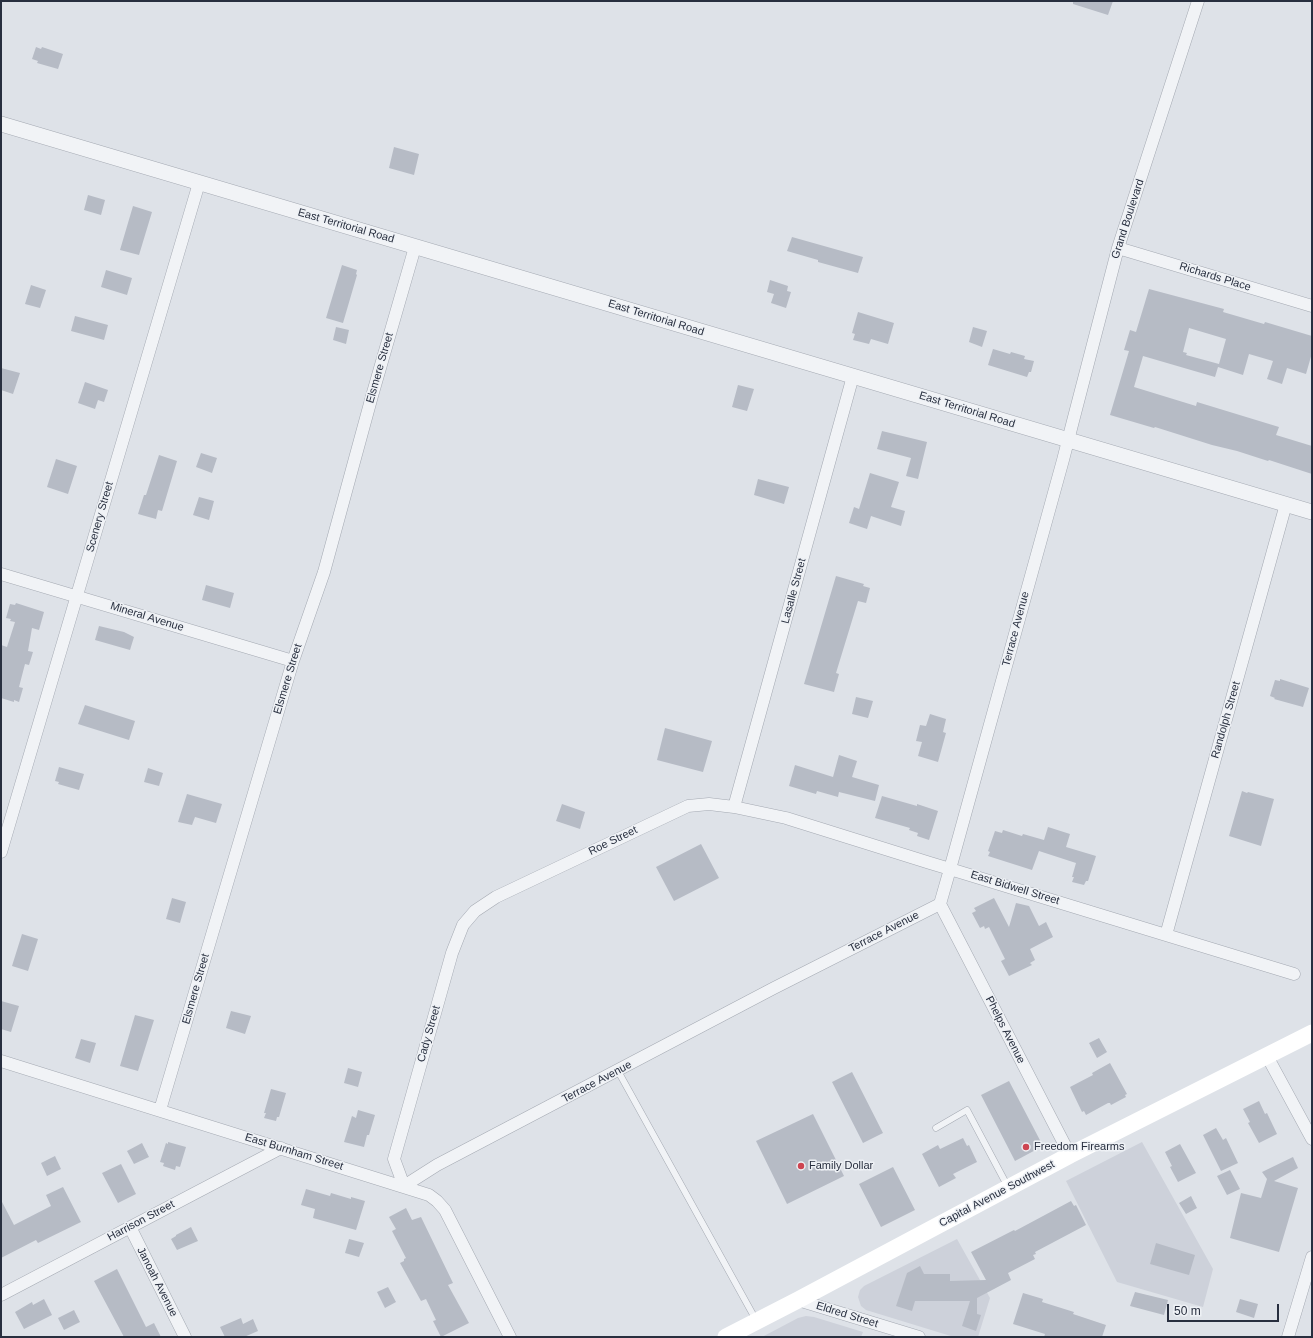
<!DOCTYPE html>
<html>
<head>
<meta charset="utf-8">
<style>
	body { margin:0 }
	#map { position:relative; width:1313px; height:1338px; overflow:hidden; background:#dee2e8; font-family:Helvetica,sans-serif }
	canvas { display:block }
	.frame { position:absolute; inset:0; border:2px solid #282f3f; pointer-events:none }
	.scale { position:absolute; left:1167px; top:1304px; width:112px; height:18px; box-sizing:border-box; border:2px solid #282f3f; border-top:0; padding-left:5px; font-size:12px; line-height:14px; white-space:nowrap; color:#282f3f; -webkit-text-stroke:3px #eef1f5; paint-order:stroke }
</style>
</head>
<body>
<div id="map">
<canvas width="1313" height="1338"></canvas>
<div class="frame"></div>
<div class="scale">50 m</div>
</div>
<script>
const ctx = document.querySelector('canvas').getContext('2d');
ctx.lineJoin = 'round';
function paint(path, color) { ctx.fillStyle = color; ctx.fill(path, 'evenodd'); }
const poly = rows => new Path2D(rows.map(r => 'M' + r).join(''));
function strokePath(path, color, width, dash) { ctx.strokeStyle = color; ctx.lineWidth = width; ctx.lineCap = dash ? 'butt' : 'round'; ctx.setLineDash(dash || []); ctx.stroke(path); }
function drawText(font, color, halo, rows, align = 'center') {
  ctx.font = font + ' Helvetica,sans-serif'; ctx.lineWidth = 3; ctx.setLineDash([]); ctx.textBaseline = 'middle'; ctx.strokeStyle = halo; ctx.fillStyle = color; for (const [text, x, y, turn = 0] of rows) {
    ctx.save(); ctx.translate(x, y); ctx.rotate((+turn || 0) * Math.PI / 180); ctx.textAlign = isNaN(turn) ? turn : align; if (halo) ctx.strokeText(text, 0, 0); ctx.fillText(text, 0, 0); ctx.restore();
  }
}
const built = poly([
	[1142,1142,1213,1269,1203,1307,1117,1282,1066,1181],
	[957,1239,990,1298,978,1337,954,1337,866,1310,861,1306,858,1297,860,1290,864,1286],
	[806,1316,814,1317,863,1332,861,1337,762,1337,798,1318]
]);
const building = poly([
	[1073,1,1113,1,1108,15,1073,4],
	[36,47,41,49,42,47,63,54,58,69,37,63,38,61,32,59],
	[394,147,419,154,414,175,389,168],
	[88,195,105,200,101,215,84,210],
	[133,206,152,212,139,255,120,250],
	[792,237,863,257,858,273,818,262,818,260,787,251],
	[342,265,357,270,356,274,357,275,343,323,326,318],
	[106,270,132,278,127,295,101,287],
	[770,280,788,286,787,291,791,292,786,308,771,303,774,294,767,292],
	[31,285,46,290,40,308,25,304],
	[1149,289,1224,309,1223,312,1264,324,1265,322,1312,336,1312,353,1306,374,1287,368,1282,384,1267,379,1273,361,1249,354,1243,375,1218,367,1215,377,1143,356,1134,387,1196,406,1197,402,1279,427,1276,435,1312,446,1312,474,1269,460,1268,461,1237,451,1212,445,1155,427,1154,428,1110,415,1129,351,1124,350,1130,330,1136,332],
	[1189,328,1226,339,1219,364,1186,355,1187,353,1183,352],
	[858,312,894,323,888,344,871,339,869,344,853,340,855,334,852,333],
	[75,316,108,325,104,340,71,331],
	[336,327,349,330,346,344,333,340],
	[973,327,987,331,982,347,969,342],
	[993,349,1010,354,1011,352,1025,356,1024,359,1034,361,1031,372,1029,372,1027,377,988,365],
	[1,368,20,373,13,394,1,390],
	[85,382,108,390,104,402,98,400,95,409,78,403],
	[738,385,754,389,747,411,732,407],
	[882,431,927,442,918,479,906,476,911,458,877,449],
	[201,453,217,458,212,473,196,467],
	[159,455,177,461,162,511,158,510,156,519,138,514,144,495,146,495],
	[56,459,77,466,68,494,47,487],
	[870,473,899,482,891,507,905,511,901,526,871,516,867,529,849,523,854,507,859,509],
	[758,479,789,487,784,504,754,495],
	[199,497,214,501,209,520,193,515],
	[836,576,864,584,863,586,870,588,866,603,858,601,836,673,839,674,834,692,804,684],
	[206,585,234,593,230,608,202,600],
	[16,603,44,612,39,630,32,628,28,651,33,652,29,665,25,664,19,687,23,688,19,702,14,700,14,702,1,698,1,645,7,647,15,622,10,621,11,619,6,618,10,604,15,605],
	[99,626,124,632,134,637,130,650,95,640],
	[1280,679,1309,688,1303,707,1274,699,1275,698,1270,696,1275,680,1280,681],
	[856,697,873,701,868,718,852,714],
	[85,705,135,721,129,740,78,724],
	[930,714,946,719,943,732,946,733,938,762,918,756,922,742,916,741,920,725,926,726],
	[665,728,712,741,703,772,657,760],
	[839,755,857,761,852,777,879,785,875,801,839,792,838,797,817,791,816,794,789,786,795,765,833,777],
	[59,767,84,774,79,790,58,784,59,782,55,781],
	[148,768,163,773,159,786,144,782],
	[1242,791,1247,793,1248,792,1274,799,1261,846,1229,836],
	[187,794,222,804,216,823,195,817,192,825,178,822],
	[882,796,917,806,917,804,938,811,929,840,917,836,918,833,909,830,910,828,875,818],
	[562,804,585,812,580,829,556,821],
	[1048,827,1070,834,1066,847,1096,856,1088,881,1086,881,1084,885,1072,882,1074,877,1072,877,1076,863,1039,851,1032,870,988,856,990,852,988,851,995,831,1002,833,1003,830,1022,836,1023,834,1044,840],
	[701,844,719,878,674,901,656,867],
	[172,898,186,902,180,923,166,919],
	[994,898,1009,927,1016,903,1029,906,1039,926,1046,922,1053,937,1030,949,1035,960,1030,963,1032,965,1009,976,1001,961,1005,959,989,927,985,929,984,926,980,928,972,913,976,911,974,908],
	[22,934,38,939,28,971,12,966],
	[1,1001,19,1006,11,1032,1,1029],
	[231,1011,251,1016,245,1034,226,1028],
	[135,1015,154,1020,138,1071,120,1066],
	[1099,1038,1107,1052,1097,1058,1089,1043],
	[81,1039,96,1043,90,1063,75,1058],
	[1110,1063,1127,1094,1125,1095,1126,1097,1111,1105,1110,1103,1108,1103,1086,1115,1084,1111,1082,1112,1070,1087,1093,1075,1092,1073],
	[348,1068,362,1072,358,1087,344,1083],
	[852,1072,883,1133,863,1143,832,1082],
	[1009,1081,1043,1146,1015,1161,981,1095],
	[271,1089,286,1093,279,1117,277,1117,276,1121,264,1118,266,1113,264,1113],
	[1259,1101,1265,1114,1267,1113,1277,1134,1259,1143,1248,1123,1250,1122,1243,1109],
	[358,1110,375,1115,369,1135,367,1135,364,1147,344,1142,352,1116,356,1118],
	[813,1114,844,1176,787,1204,756,1141],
	[1216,1128,1223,1140,1226,1138,1238,1163,1221,1171,1203,1135],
	[963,1138,967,1146,969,1145,977,1162,953,1174,956,1178,939,1187,922,1154,938,1145,940,1149],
	[168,1142,186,1147,180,1167,176,1166,175,1170,163,1166,164,1163,160,1162,166,1143,168,1144],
	[142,1143,149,1157,134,1164,127,1151],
	[1180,1144,1196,1173,1178,1182,1170,1167,1172,1166,1165,1152],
	[55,1156,61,1169,47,1176,41,1163],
	[1293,1157,1298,1168,1274,1181,1298,1188,1279,1252,1230,1238,1241,1193,1261,1198,1267,1179,1262,1172],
	[121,1164,136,1194,118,1203,102,1173],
	[893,1167,915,1210,881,1227,859,1184],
	[1230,1170,1240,1189,1227,1195,1217,1176],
	[63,1187,81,1222,38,1243,36,1240,1,1258,1,1200,14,1225,51,1206,46,1195],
	[306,1189,330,1196,331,1193,351,1199,351,1197,365,1201,356,1230,313,1218,315,1209,301,1205],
	[1191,1196,1197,1208,1186,1214,1179,1203],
	[1071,1201,1074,1206,1076,1205,1086,1225,1035,1252,1036,1254,1033,1255,1035,1259,1008,1273,1011,1280,977,1298,977,1314,981,1315,976,1331,962,1326,970,1301,915,1301,912,1311,896,1306,907,1273,920,1266,924,1274,950,1274,950,1281,986,1280,971,1252,1014,1230,1015,1231],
	[406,1208,412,1220,421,1217,453,1283,448,1285,469,1323,441,1337,433,1321,436,1320,426,1299,421,1301,400,1263,404,1261,404,1259,406,1258,392,1231,396,1229,389,1217],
	[191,1227,198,1241,177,1250,171,1239,176,1236,176,1235],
	[349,1239,364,1243,359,1257,345,1253],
	[1156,1243,1195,1255,1189,1275,1150,1264],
	[117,1269,146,1327,154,1323,161,1337,124,1337,94,1281],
	[388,1287,396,1302,385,1308,377,1292],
	[1135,1292,1168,1300,1164,1315,1130,1306],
	[1023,1293,1043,1299,1042,1302,1074,1312,1073,1314,1106,1325,1102,1337,1044,1337,1045,1334,1013,1324],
	[44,1299,52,1315,24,1329,15,1312,32,1302,33,1305],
	[1240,1299,1258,1304,1254,1318,1236,1312],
	[74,1310,80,1322,64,1330,58,1318],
	[241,1318,243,1324,253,1319,258,1331,244,1337,225,1337,220,1327]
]);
const service = poly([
	[618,1071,756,1320],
	[936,1128,967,1110,1008,1187]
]);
const minor = poly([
	[1198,1,1118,248,1073,421,1063,460,950,869,940,904,774,988,437,1165,404,1186,394,1159,452,953,463,925,475,911,496,897,688,806,709,804,734,807,786,818,930,863,950,869,1166,935,1294,974],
	[1118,248,1312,306],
	[1,574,293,661],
	[734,807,853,376],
	[1,852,199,183],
	[940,904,1070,1155],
	[1166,935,1286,504],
	[1267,1056,1312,1139],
	[1,1061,429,1195,437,1201,445,1210,510,1337],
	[160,1110,293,661,324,572,372,396,415,247],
	[130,1227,185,1337],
	[1,1295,281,1148],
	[798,1300,919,1337],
	[1288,1337,1312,1257]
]);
const tertiary = poly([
	[1,124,1312,512]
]);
const secondary = poly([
	[726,1337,798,1300,1070,1155,1312,1033]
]);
const markers = [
	[1026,1147,4,"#cd4451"],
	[801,1166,4,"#cd4451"]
];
const streetNames = [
	["Grand Boulevard",1128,219,-72],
	["East Territorial Road",346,226,16],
	["Richards Place",1215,277,17],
	["East Territorial Road",656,318,17],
	["Elsmere Street",380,368,-74],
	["East Territorial Road",967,410,17],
	["Scenery Street",100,517,-74],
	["Lasalle Street",794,591,-75],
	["Mineral Avenue",147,617,17],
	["Terrace Avenue",1016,629,-75],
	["Elsmere Street",288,679,-73],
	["Randolph Street",1226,720,-74],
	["Roe Street",613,841,-26],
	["East Bidwell Street",1015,888,17],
	["Terrace Avenue",884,932,-27],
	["Elsmere Street",196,989,-74],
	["Phelps Avenue",1005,1030,63],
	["Cady Street",429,1034,-74],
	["Terrace Avenue",597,1082,-28],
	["East Burnham Street",294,1152,17],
	["Capital Avenue Southwest",997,1194,-28],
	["Harrison Street",141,1221,-28],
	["Janoah Avenue",157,1282,63],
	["Eldred Street",847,1315,17]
];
const poiNames = [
	["Freedom Firearms",1034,1147],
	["Family Dollar",809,1166]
];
paint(built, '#cdd1da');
paint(building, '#b6bbc5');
strokePath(service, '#a4a9b2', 7);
strokePath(minor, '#a4a9b2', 13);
strokePath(tertiary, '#a4a9b2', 16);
strokePath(service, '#f1f3f6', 6);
strokePath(minor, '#f1f3f6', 12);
strokePath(tertiary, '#f1f3f6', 15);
strokePath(secondary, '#fff', 17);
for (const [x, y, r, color] of markers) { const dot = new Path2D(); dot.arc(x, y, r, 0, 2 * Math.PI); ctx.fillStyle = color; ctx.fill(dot); strokePath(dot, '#eef1f5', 1.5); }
drawText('11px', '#282f3f', '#eef1f5', streetNames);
drawText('11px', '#282f3f', '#eef1f5', poiNames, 'left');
</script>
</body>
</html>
